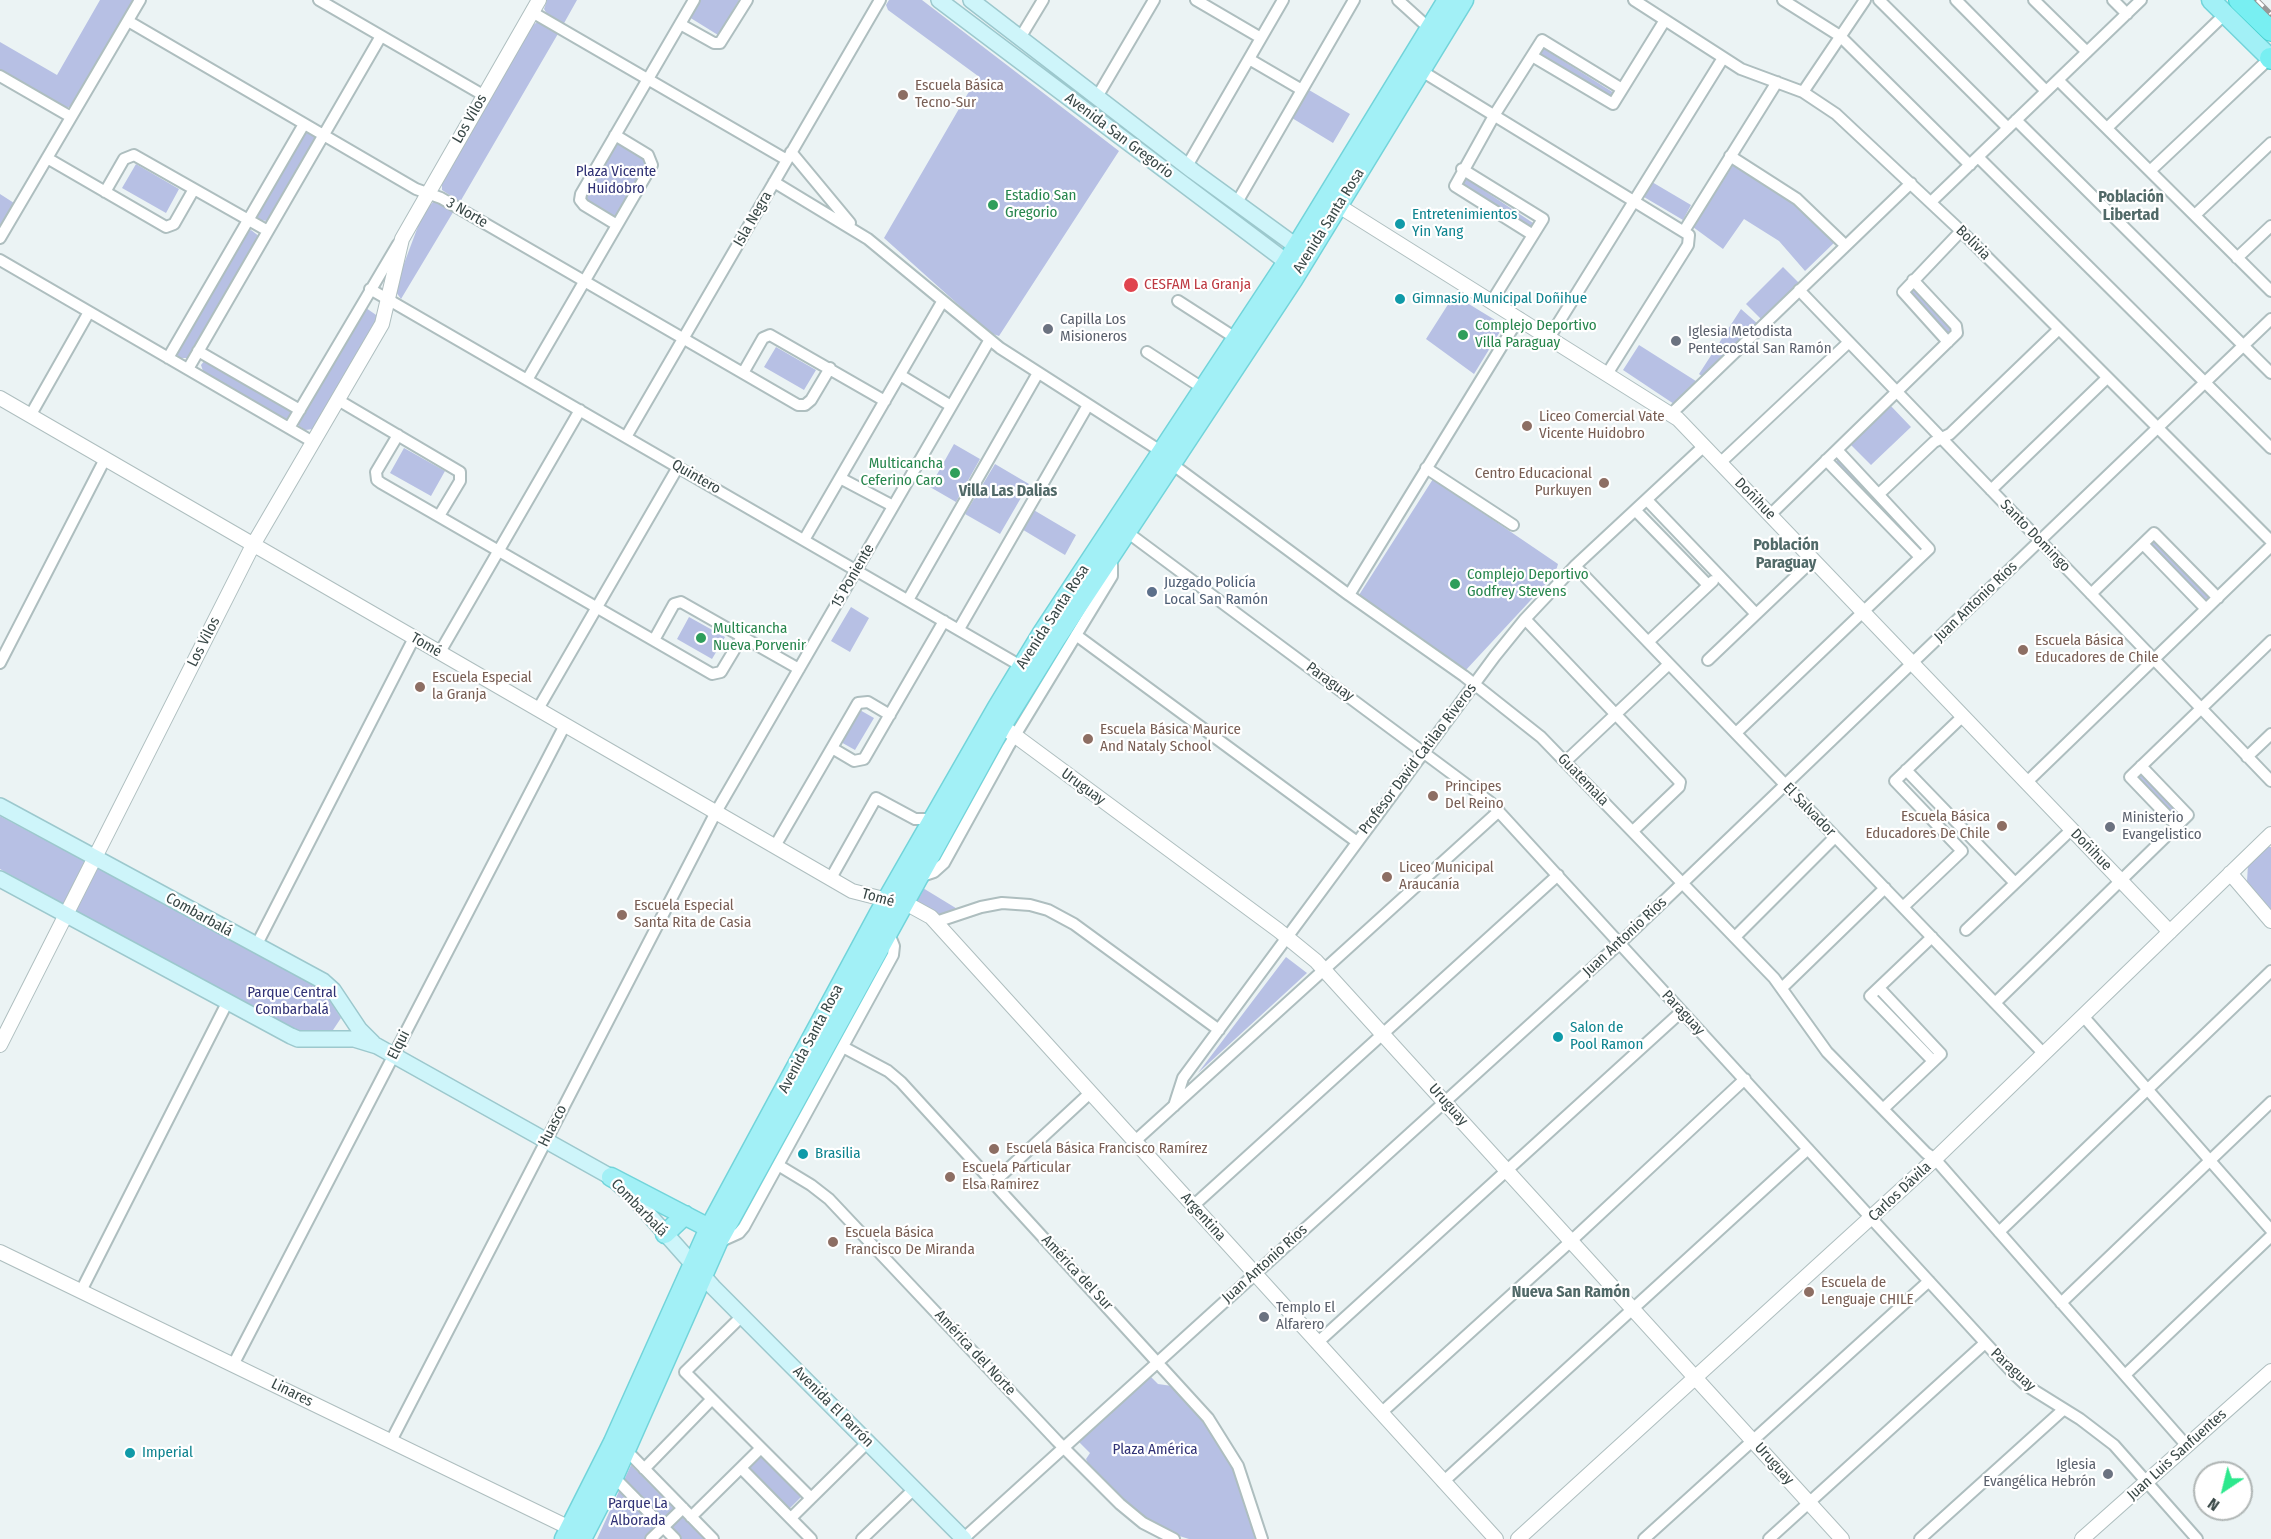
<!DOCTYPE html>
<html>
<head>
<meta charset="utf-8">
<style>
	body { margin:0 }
	#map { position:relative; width:2271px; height:1539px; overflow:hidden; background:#ebf3f4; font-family:"Fira Sans Condensed",sans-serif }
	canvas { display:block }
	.north { position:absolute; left:2193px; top:1461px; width:60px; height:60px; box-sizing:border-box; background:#fff; border:2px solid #b0b6b5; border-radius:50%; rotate:215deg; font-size:16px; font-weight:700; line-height:24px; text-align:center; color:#394847 }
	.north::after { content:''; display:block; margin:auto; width:21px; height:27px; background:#2de88d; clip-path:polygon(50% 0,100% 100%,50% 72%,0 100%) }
</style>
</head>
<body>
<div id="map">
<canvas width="2271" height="1539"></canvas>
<div class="north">N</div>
</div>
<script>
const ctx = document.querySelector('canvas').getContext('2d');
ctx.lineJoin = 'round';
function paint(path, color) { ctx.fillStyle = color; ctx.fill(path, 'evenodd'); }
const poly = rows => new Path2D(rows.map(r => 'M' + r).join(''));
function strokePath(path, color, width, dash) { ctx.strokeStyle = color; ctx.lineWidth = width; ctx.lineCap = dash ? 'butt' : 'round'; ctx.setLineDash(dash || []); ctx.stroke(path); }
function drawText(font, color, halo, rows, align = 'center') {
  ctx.font = font + ' "Fira Sans Condensed",sans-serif'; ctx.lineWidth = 4.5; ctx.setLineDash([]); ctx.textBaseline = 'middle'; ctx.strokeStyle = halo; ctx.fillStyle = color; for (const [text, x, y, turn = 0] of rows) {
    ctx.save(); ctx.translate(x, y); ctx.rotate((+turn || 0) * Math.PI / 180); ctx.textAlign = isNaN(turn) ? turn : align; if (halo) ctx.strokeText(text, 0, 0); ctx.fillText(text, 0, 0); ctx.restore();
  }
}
const green = poly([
	[100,0,134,0,74,104,69,107,63,108,0,72,0,42,57,75],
	[547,0,577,0,563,25,547,14,544,9],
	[699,0,739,0,718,35,689,17],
	[889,0,922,0,1119,151,999,336,990,333,884,238,978,76,888,10,886,5],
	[537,22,559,32,460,202,442,190,442,182,532,26],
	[1543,48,1614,93,1613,99,1537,56],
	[1309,90,1350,114,1333,143,1292,118],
	[307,130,314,132,317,138,268,221,258,220,256,213],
	[615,144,620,144,645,158,648,163,618,215,611,218,585,202,586,192],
	[1737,159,1797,198,1837,240,1805,271,1779,241,1744,219,1723,249,1693,227],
	[136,164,179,189,166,213,122,188],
	[1461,175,1533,223,1533,228,1529,230,1455,185],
	[1652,182,1691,205,1683,220,1644,197],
	[0,194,14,203,0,227],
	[434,201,455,209,401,299,396,292,402,269,423,213],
	[251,230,260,237,193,354,188,358,179,358,176,353,246,233],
	[1783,267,1800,284,1763,321,1746,304],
	[1913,287,1954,331,1947,335,1907,294],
	[1454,295,1500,323,1501,330,1474,374,1426,339],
	[366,308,379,317,314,429,305,430,299,426,299,419],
	[1741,309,1758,324,1704,378,1699,374],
	[1639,345,1699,383,1677,406,1623,370],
	[776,347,816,370,804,390,764,367],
	[205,360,294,412,288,420,285,419,203,371,201,365],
	[1890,405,1911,427,1871,465,1850,444],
	[954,444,980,459,956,502,930,487],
	[404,448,445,471,431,496,390,473],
	[1840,457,1926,547,1919,554,1833,465],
	[995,464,1029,484,1000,534,965,514],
	[1433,479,1558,564,1555,574,1465,671,1359,595],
	[1032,509,1076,535,1065,555,1020,528],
	[2155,539,2212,595,2204,603,2148,546],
	[851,607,869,618,850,652,831,641],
	[689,617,725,637,712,659,677,639],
	[858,709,874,718,855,750,839,741],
	[2141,770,2184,815,2177,822,2134,777],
	[0,816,322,988,341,1018,331,1033,298,1034,0,869],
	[2265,847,2271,847,2271,910,2247,882,2248,864],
	[918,885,959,910,939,914,912,898],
	[1286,957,1307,973,1198,1073],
	[1150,1376,1158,1384,1172,1386,1209,1424,1235,1471,1255,1539,1189,1539,1173,1534,1136,1511,1090,1468,1086,1459,1090,1453,1079,1442],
	[762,1455,802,1496,788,1510,747,1469],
	[631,1465,704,1539,680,1539,669,1526,655,1539,597,1539]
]);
const minor = poly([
	[319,0,483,95],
	[1196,0,1261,38],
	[1398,0,1430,29],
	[1634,0,1741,69,1803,92,1836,114,1961,231,2271,541],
	[1783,0,1840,36,1970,165],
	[1879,0,2008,128],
	[1956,0,2046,91],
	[2034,0,2087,52],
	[2113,0,2127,14],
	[532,12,787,160],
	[128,21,416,189,441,198,798,405,805,405,811,400,830,368],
	[680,24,714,43,720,43,747,0],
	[1020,38,1043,0],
	[1532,56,1613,104,1665,20],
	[1249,59,1302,90],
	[1420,70,1689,235,1688,245,1607,374],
	[0,76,71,117],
	[2058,80,2271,291],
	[1803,92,1865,0],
	[1097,97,1154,0],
	[2016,120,2271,373],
	[2107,128,2225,14],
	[791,152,850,223],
	[1730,156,1797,199,1845,245],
	[1978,157,2271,448],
	[47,158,166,227,174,224,194,189],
	[1187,166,1283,0],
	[1462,169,1543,219,1492,301],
	[2150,171,2270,58],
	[774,182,868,239,1000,348,1162,452],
	[105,192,124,159,134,155,268,231],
	[1931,202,2141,0],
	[1236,204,1354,0],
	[2195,215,2271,143],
	[617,225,584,205,580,200,581,194,694,0],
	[1684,231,1777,82],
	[1533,235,1455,186,1495,114,1542,40,1622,89],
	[0,238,140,0],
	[2237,258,2271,226],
	[0,260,313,442],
	[370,289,1021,666],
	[1799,290,2271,781],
	[1178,301,1237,339],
	[1549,338,1723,58],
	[1948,342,1903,292,1961,231],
	[198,351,300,410],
	[1147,352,1204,389],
	[168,358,304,124],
	[188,369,381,36],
	[743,373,763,338,770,335,885,401],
	[900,375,951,406],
	[527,380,652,165,648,155,615,135],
	[338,400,460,472,460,481,439,516],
	[1671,414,1911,183],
	[30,416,89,312],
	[289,428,398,244],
	[398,435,376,472,377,480,381,483,712,674,721,672,742,637],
	[626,437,880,0],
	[1826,460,1920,557],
	[1720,463,1849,342],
	[1172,464,1349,595,1464,676,1541,737,1774,978,1827,1052,1926,1153,1935,1159,2187,1446],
	[1426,468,1513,525],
	[840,478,893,506],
	[1991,490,2107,378],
	[1879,494,1934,442,1950,434,2059,329],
	[1647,500,1756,614],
	[1635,510,1708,585],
	[1770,515,1957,333,1956,326,1913,280],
	[1127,532,1490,802,2013,1373,2027,1386,2080,1419,2114,1445,2197,1539],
	[804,540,942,302],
	[2143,544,2206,609],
	[1575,566,2044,1054],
	[2091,594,2154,533,2218,598],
	[1349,595,1519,318],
	[908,600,1038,373],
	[1525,619,1680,782,1679,787,1633,831],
	[959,629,1088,405],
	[1076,635,1357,842],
	[654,640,674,604,681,602,799,669],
	[1648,642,1713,581],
	[440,652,580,410],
	[1708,660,1813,560],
	[0,663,105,459],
	[538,709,678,467],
	[1736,733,1929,549,1837,450],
	[832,748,854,761,864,759,944,621],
	[2247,757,2271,734],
	[1566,761,1669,664],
	[1906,770,2015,883],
	[2027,782,2271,546],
	[2177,826,2130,777,2271,641],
	[775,846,858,703,868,702,890,715],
	[919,877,934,872,944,863,1008,747,1112,576,1112,565,1106,557],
	[831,878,876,798,915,819,933,819],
	[1903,907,1962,851,1895,781,1963,716],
	[936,922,981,907,1002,903,1030,905,1048,910,1074,924,1219,1030],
	[1966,930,2072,829],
	[1735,937,1835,837],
	[1932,937,1870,996,1933,1061],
	[256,946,414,638],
	[1783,987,1885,888],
	[1879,988,1941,1054,1883,1109],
	[1995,1003,2188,815,2141,766],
	[2083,1016,2271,1230],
	[843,1047,888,1071,901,1082,1208,1418,1238,1466,1262,1539],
	[1174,1106,1183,1078,1495,656,1525,619,1575,566,1704,446],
	[1134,1142,1499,811],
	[778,1165,811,1185,829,1199,1057,1441,1120,1504,1143,1523,1174,1539],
	[994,1182,1090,1093],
	[1193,1206,1558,875],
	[1999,1232,2271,971],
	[719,1242,739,1233,744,1227,893,955,894,946,888,931],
	[81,1291,227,1003],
	[2061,1303,2271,1102],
	[742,1316,685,1372,811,1498],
	[1317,1343,1681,1012],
	[233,1365,565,725],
	[2125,1375,2271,1236],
	[1381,1413,1571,1241,1745,1079],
	[391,1441,716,812,989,341],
	[626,1450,713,1539],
	[741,1468,811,1539],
	[644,1469,712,1399],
	[614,1477,675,1539],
	[1443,1482,1808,1149],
	[691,1517,761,1448],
	[791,1518,868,1442],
	[651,1539,683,1508],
	[862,1539,914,1489],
	[963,1539,1620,943,2271,319],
	[1644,1539,1929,1281],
	[1769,1539,1985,1343],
	[1920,1539,2064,1409]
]);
const tertiary = poly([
	[1331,201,1678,419,2170,932],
	[0,398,852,891,911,906,931,917,1496,1539],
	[1002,726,1278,930,1316,961,1842,1539],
	[2230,873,2271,921],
	[0,1045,253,545,382,324,402,239,539,0],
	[0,1252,576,1531],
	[1518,1539,1935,1159,2271,834],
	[2082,1539,2271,1371]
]);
const secondary = poly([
	[939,0,1296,269],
	[971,0,1193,171,1296,246,1301,254],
	[0,806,323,981,333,990,359,1029,373,1043],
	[0,879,291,1036,298,1039,354,1039,377,1046,611,1177,633,1197,713,1287,964,1539]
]);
const primary = poly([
	[2211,0,2271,59],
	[611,1177,709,1228],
	[665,1234,685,1215],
	[564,1539,613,1442,709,1228,879,913,996,709,1042,633,1286,263,1447,0],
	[582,1539,614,1477,718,1242,1002,726,1056,639,1293,280,1464,0]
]);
const motorway = poly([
	[2239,0,2271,31],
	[2270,58,2271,59]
]);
const rail = poly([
	[2257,0,2271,14]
]);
const markers = [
	[903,95,6,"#8d6e63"],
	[993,205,6,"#2e9e5b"],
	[1400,224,6,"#0f9aa8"],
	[1131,285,8,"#e0444e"],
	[1400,299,6,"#0f9aa8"],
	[1048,329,6,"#6b7280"],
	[1463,335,6,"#2e9e5b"],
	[1676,341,6,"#6b7280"],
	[1527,426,6,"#8d6e63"],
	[955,473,6,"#2e9e5b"],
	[1604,483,6,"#8d6e63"],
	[1455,584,6,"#2e9e5b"],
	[1152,592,6,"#5c6f8a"],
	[701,638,6,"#2e9e5b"],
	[2023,650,6,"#8d6e63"],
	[420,687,6,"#8d6e63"],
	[1088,739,6,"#8d6e63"],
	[1433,796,6,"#8d6e63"],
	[2002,826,6,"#8d6e63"],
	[2110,827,6,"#6b7280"],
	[1387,877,6,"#8d6e63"],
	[622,915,6,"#8d6e63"],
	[1558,1037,6,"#0f9aa8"],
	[994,1149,6,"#8d6e63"],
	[803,1154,6,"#0f9aa8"],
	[950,1177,6,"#8d6e63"],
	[833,1242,6,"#8d6e63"],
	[1809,1292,6,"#8d6e63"],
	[1264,1317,6,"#6b7280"],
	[130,1453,6,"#0f9aa8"],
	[2108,1474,6,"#6b7280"]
];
const educationNames = [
	["Escuela Básica",915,86],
	["Tecno-Sur",915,103],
	["Liceo Comercial Vate",1539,417],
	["Vicente Huidobro",1539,434],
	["Centro Educacional",1592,474,"right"],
	["Purkuyen",1592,491,"right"],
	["Escuela Básica",2035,641],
	["Educadores de Chile",2035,658],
	["Escuela Especial",432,678],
	["la Granja",432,695],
	["Escuela Básica Maurice",1100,730],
	["And Nataly School",1100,747],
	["Principes",1445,787],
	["Del Reino",1445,804],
	["Escuela Básica",1990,817,"right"],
	["Educadores De Chile",1990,834,"right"],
	["Liceo Municipal",1399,868],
	["Araucanía",1399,885],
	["Escuela Especial",634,906],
	["Santa Rita de Casia",634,923],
	["Escuela Básica Francisco Ramírez",1006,1149],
	["Escuela Particular",962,1168],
	["Elsa Ramirez",962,1185],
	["Escuela Básica",845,1233],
	["Francisco De Miranda",845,1250],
	["Escuela de",1821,1283],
	["Lenguaje CHILE",1821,1300]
];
const streetNames = [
	["Los Vilos",470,119,-60],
	["Avenida San Gregorio",1119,136,37],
	["3 Norte",467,213,30],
	["Isla Negra",753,219,-60],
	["Avenida Santa Rosa",1329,221,-58],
	["Bolivia",1973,243,45],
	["Quintero",696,477,30],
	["Doñihue",1755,499,46],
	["Santo Domingo",2035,536,46],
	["15 Poniente",853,576,-60],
	["Juan Antonio Ríos",1976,602,-44],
	["Avenida Santa Rosa",1053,617,-57],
	["Los Vilos",204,642,-63],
	["Tomé",426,645,30],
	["Paraguay",1330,682,36],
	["Profesor David Catilao Riveros",1418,759,-53],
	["Guatemala",1583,780,46],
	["Uruguay",1083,787,36],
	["El Salvador",1809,810,46],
	["Doñihue",2091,850,46],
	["Tomé",878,898,15],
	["Combarbalá",199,915,29],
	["Juan Antonio Ríos",1625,937,-43],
	["Paraguay",1683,1013,47],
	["Avenida Santa Rosa",811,1039,-62],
	["Elqui",399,1045,-63],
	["Uruguay",1448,1105,48],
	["Huasco",553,1126,-63],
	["Carlos Dávila",1900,1192,-43],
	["Combarbalá",639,1208,46],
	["Argentina",1203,1217,48],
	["Juan Antonio Ríos",1265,1264,-42],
	["América del Sur",1077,1273,47],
	["América del Norte",975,1353,47],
	["Paraguay",2013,1370,43],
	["Linares",292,1393,26],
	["Avenida El Parrón",833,1407,45],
	["Juan Luis Sanfuentes",2177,1455,-42],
	["Uruguay",1774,1464,48]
];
const parkNames = [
	["Plaza Vicente",616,172],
	["Huidobro",616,189],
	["Parque Central",292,993],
	["Combarbalá",292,1010],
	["Plaza América",1155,1450],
	["Parque La",638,1504],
	["Alborada",638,1521]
];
const leisureNames = [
	["Estadio San",1005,196],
	["Gregorio",1005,213],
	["Complejo Deportivo",1475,326],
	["Villa Paraguay",1475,343],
	["Multicancha",943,464,"right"],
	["Ceferino Caro",943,481,"right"],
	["Complejo Deportivo",1467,575],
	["Godfrey Stevens",1467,592],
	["Multicancha",713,629],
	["Nueva Porvenir",713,646]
];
const cultureNames = [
	["Entretenimientos",1412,215],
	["Yin Yang",1412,232],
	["Gimnasio Municipal Doñihue",1412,299],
	["Salon de",1570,1028],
	["Pool Ramon",1570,1045],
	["Brasilia",815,1154],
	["Imperial",142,1453]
];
const healthNames = [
	["CESFAM La Granja",1144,285]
];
const worshipNames = [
	["Capilla Los",1060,320],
	["Misioneros",1060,337],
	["Iglesia Metodista",1688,332],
	["Pentecostal San Ramón",1688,349],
	["Ministerio",2122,818],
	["Evangelistico",2122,835],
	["Templo El",1276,1308],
	["Alfarero",1276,1325],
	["Iglesia",2096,1465,"right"],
	["Evangélica Hebrón",2096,1482,"right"]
];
const serviceNames = [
	["Juzgado Policía",1164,583],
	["Local San Ramón",1164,600]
];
const neighbourhoodNames = [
	["Población",2131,198],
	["Libertad",2131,216],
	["Villa Las Dalias",1008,492],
	["Población",1786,546],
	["Paraguay",1786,564],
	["Nueva San Ramón",1571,1293]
];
paint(green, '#b7c0e4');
strokePath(minor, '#aebebf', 14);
strokePath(tertiary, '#aebebf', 16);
strokePath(secondary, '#9cc8cd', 18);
strokePath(primary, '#72d4da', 21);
strokePath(motorway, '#48d1d0', 22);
strokePath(minor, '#fff', 10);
strokePath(tertiary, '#fff', 14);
strokePath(secondary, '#cef5fa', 15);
strokePath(primary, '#a2f0f6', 18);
strokePath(motorway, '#78eff2', 20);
strokePath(rail, '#989898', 5);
strokePath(rail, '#fff', 3, [9]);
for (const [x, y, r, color] of markers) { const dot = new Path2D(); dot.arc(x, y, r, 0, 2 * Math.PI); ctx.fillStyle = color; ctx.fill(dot); strokePath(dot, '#fff', 2); }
drawText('15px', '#785e54', '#fff', educationNames, 'left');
drawText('15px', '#394847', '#fff', streetNames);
drawText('15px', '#303275', '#fff', parkNames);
drawText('15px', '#27864d', '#fff', leisureNames, 'left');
drawText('15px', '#0d838f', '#fff', cultureNames, 'left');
drawText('15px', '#be3a42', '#fff', healthNames, 'left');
drawText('15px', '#5b616d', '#fff', worshipNames, 'left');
drawText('15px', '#4e5e75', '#fff', serviceNames, 'left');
drawText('bold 16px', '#516968', '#fff', neighbourhoodNames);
</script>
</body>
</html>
